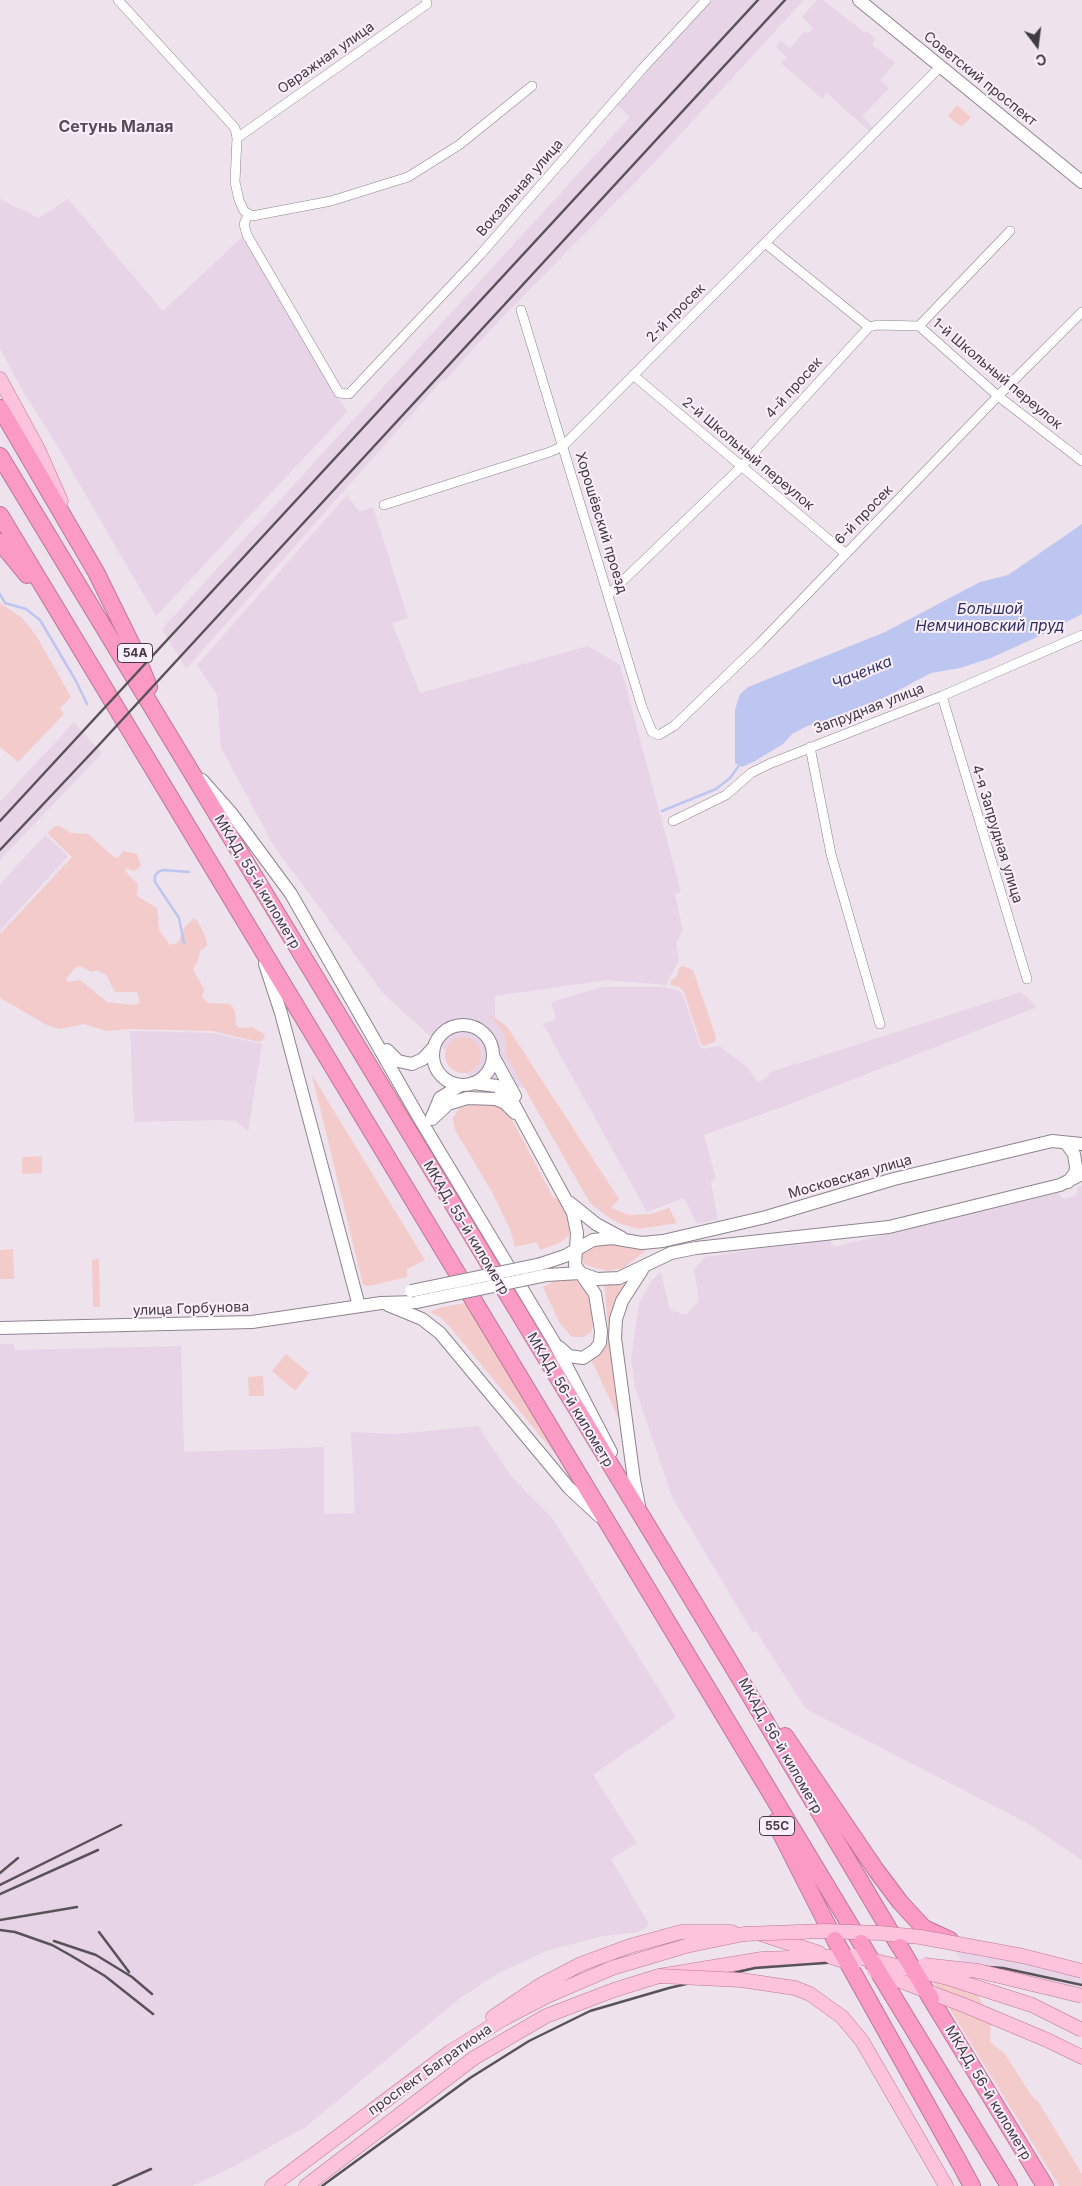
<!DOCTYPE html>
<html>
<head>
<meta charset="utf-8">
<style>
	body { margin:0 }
	#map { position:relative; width:1082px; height:2186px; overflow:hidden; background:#eee2ed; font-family:Inter,sans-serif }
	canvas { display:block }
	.north { position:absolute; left:1012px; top:20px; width:50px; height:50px; -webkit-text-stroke:4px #fbeffb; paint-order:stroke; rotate:165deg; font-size:14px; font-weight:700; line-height:20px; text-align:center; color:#403b40 }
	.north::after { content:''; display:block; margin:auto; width:18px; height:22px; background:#403b40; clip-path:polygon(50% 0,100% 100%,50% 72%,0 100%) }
</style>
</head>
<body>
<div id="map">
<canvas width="1082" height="2186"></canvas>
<div class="north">С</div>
</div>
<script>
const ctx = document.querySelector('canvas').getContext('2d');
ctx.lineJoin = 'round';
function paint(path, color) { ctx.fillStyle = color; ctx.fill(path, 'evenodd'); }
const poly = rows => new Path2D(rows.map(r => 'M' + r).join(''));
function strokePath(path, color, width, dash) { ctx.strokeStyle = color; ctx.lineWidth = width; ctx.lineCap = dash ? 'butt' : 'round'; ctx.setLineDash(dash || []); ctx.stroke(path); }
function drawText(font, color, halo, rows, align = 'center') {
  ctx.font = font + ' Inter,sans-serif'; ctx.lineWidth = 4; ctx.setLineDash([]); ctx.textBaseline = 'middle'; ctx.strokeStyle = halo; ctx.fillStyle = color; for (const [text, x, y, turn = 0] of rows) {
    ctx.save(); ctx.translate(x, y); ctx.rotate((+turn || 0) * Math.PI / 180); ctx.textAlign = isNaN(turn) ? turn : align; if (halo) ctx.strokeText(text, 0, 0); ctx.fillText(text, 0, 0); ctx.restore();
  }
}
const built = poly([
	[713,0,804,0,654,163,497,323,445,380,443,379,186,669,162,629,630,117,617,105],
	[817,0,823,0,865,33,868,32,876,39,872,44,895,63,880,80,889,88,862,116,873,127,869,131,827,93,822,99,781,63,787,57,776,47,781,41,790,48,805,31,808,34,813,28,802,17],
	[0,199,39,218,68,199,163,311,242,237,347,412,156,616,55,442,24,393,0,349],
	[347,495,359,512,373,507,408,618,392,623,420,693,588,646,620,665,681,892,675,894,683,931,676,942,679,960,666,985,607,980,495,996,495,1019,512,1036,526,1088,512,1086,489,1100,453,1057,384,994,275,848,221,748,217,695,197,665],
	[74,722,102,753,0,860,0,802],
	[45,835,68,856,0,931,0,884],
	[602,987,664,987,682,992,701,1049,719,1046,746,1066,758,1082,769,1076,768,1073,1021,992,1037,1007,793,1103,704,1135,716,1179,711,1182,718,1219,697,1224,684,1198,647,1212,543,1024,556,1019,551,1002],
	[130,1031,213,1033,262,1044,248,1131,236,1121,220,1120,134,1122],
	[1082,1186,1082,1860,1027,1823,806,1709,756,1631,753,1633,672,1497,635,1387,631,1360,639,1303,652,1280,661,1272,670,1310,686,1315,699,1301,694,1270,704,1257,829,1239,834,1247,1058,1193,1063,1199,1076,1196,1078,1187],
	[0,1344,14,1344,15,1350,181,1346,184,1452,324,1447,324,1514,355,1513,351,1432,396,1434,478,1426,512,1477,553,1519,676,1717,593,1775,637,1843,611,1859,649,1924,646,1928,638,1932,604,1936,546,1951,497,1974,460,1998,306,2127,235,2166,192,2186,0,2186],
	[953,1948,1082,1973,1082,1998,987,1978,972,1977]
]);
const green = poly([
	[957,105,971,117,962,127,948,116],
	[0,603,21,617,36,635,71,697,60,708,64,714,18,762,0,747],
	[56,826,60,826,71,833,88,834,114,857,118,858,123,851,137,854,141,866,134,871,125,868,126,872,138,884,137,896,157,908,159,930,170,945,178,943,184,928,194,918,198,922,206,938,207,946,200,951,198,960,193,970,204,989,202,997,208,1003,230,1004,235,1011,236,1025,239,1028,252,1027,264,1034,265,1038,259,1042,212,1031,129,1029,107,1031,84,1024,60,1029,47,1025,0,998,0,934,72,857,49,835,48,832],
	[80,966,92,972,97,970,107,976,115,992,137,992,140,1003,132,1005,107,1002,80,980,68,982,66,979,76,967],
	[682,966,693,970,716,1037,715,1041,712,1043,704,1046,701,1044,684,992,678,986,671,985,670,981,677,976,679,968],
	[489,1013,508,1028,619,1199,611,1208,629,1215,651,1214,669,1208,677,1223,639,1229,621,1224,608,1217,590,1203,506,1056,506,1044,503,1032],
	'445 1055a18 18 0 1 1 36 0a18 18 0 1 1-36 0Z',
	[312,1075,425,1260,407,1269,407,1277,369,1286,363,1285],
	[479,1103,498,1103,508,1112,553,1197,562,1201,570,1226,569,1235,560,1243,540,1250,537,1242,515,1247,510,1229,492,1192,455,1130,453,1118,460,1107],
	[42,1156,42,1173,22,1174,22,1157],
	[601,1243,648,1246,644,1252,623,1268,607,1271,585,1265,581,1256,586,1248],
	[13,1249,14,1279,0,1279,0,1250],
	[99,1259,100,1307,93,1307,92,1260],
	[561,1277,577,1278,589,1290,593,1326,591,1332,583,1337,572,1337,559,1322,543,1287],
	[630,1278,616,1307,624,1430,591,1359,607,1345,609,1334,604,1283],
	[466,1303,562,1462,450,1327,440,1317,430,1312,438,1308],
	[286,1354,309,1373,295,1391,272,1371],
	[263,1376,264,1396,249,1396,248,1377],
	[968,1978,991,2018,990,2042,1005,2054,1031,2095,1038,2101,1082,2174,1082,2186,1059,2186,933,1982]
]);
const water = poly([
	[1082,524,1082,614,1037,637,991,658,960,668,931,673,863,709,807,726,792,734,783,744,755,761,742,767,735,763,735,710,740,694,748,687,885,632,980,582,1008,575]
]);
const stream = poly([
	[0,594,5,603,26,609,40,620,76,681,87,704],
	[662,811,716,789,730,778,740,764],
	[184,943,179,918,155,882,155,876,158,872,163,870,189,872]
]);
const street = poly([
	[118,0,235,128,237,138,235,182,239,200,244,211,252,216,331,201,408,177,459,145,532,86],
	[237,138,427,4,426,0],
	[248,215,244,224,247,235,339,393,349,394,480,255,643,68,706,0],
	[765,243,869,327],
	[521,310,642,707,652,732,659,735,674,726,760,643,998,396,1082,312],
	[919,326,998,396,1082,461],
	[633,375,846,554],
	[384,505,550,452,563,446,941,66],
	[608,595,741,467,869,327,877,325,919,326,1010,231],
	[942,696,1027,979],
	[810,747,831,854,880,1024],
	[673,821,726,795,751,773,769,764,942,696,1082,635]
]);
const secondary = poly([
	[859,0,1082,182],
	[202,780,232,814,291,894,418,1116,554,1342,611,1452],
	[265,964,281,1013,359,1306],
	'433 1055a30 30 0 1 1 60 0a30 30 0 1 1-60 0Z',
	[387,1050,398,1061,412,1064,423,1059,433,1048],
	[493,1056,515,1096],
	[473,1083,497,1086,511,1099,573,1213,577,1233,575,1265,595,1294,601,1331,600,1343,595,1350,583,1358,569,1356,559,1347],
	[432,1117,440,1098,461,1085],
	[432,1119,448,1104,467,1098,496,1099,505,1103,515,1113],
	[1066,1143,1074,1154,1076,1167,1075,1173,1068,1182],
	[570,1203,596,1224,622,1238],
	[541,1264,565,1256,593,1240,612,1238,642,1243,663,1241,766,1217,894,1179,1052,1141,1082,1144],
	[547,1275,580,1273,597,1279,619,1278,671,1253,696,1248,889,1227,1060,1185,1082,1174],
	[388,1305,422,1319,440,1333,569,1488,599,1516],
	[0,1328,252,1322,381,1303,417,1302],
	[639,1506,634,1480,615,1338,616,1319,622,1301,642,1270]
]);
const primary = poly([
	[0,379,38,449,61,501],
	[761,1934,819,1953],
	[741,1980,795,1988,810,1994,842,2017,862,2041,946,2186],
	[493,2017,539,1986,581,1964,630,1946,681,1932,732,1932],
	[1047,2040,1082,2057],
	[272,2186,450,2052,503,2019,547,1996,612,1968,686,1946,744,1934],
	[306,2186,474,2058,546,2016,614,1990,659,1976,762,1959,842,1956]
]);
const highway = poly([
	[0,408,96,572,132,645,149,687],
	[0,456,730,1662,899,1946],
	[0,515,861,1943],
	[0,542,27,575],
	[785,1736,876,1870,900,1902,924,1928,950,1940],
	[775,1822,835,1940],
	[893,1996,1009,2186],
	[931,1999,1045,2186],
	[959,2162,972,2186]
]);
const rail = poly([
	[0,821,758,0],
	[0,850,98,746,785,0],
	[0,1873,18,1858],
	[0,1885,121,1825],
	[0,1894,98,1850],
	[0,1920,77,1907],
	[0,1930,15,1932,52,1945,70,1955,105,1976,153,2014],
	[99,1932,129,1972],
	[54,1941,96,1955,132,1977,152,1994],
	[927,1963,1003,1968,1082,1985],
	[113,2186,151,2169],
	[322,2186,470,2078,529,2041,590,2011,669,1988,755,1968,852,1961]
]);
const secondaryBridge = poly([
	[411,1291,541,1264],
	[417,1302,547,1275]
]);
const primaryBridge = poly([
	[744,1934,825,1931,879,1933,920,1937,1023,1956,1082,1971],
	[854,1956,948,1978,1032,2005,1082,2030],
	[831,1957,854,1964],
	[924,1965,978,1971,1082,1996],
	[874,1971,966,2006,1047,2040],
	[659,1976,741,1980]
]);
const highwayBridge = poly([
	[835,1940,959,2162],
	[861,1943,893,1996],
	[900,1947,931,1999]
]);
const shields = [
	[135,653,35],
	[777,1826,35]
];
const shieldNames = [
	["54А",135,653],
	["55C",777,1826]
];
const streetNames = [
	["Овражная улица",326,58,-35],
	["Советский проспект",980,79,39],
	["Вокзальная улица",520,188,-49],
	["2-й просек",676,313,-45],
	["1-й Школьный переулок",997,374,40],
	["4-й просек",794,388,-48],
	["2-й Школьный переулок",748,454,40],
	["6-й просек",864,515,-46],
	["Хорошёвский проезд",601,523,73],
	["Запрудная улица",869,709,-21],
	["4-я Запрудная улица",997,834,73],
	["МКАД, 55-й километр",257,882,59],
	["Московская улица",850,1177,-16],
	["МКАД, 55-й километр",466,1228,59],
	["улица Горбунова",191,1309,-2],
	["МКАД, 56-й километр",570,1400,59],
	["МКАД, 56-й километр",780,1746,60],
	["проспект Багратиона",430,2070,-35],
	["МКАД, 56-й километр",988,2093,59]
];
const waterNames = [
	["Большой",990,609],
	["Немчиновский пруд",990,626],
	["Чаченка",862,673,-23]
];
const quarterNames = [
	["Сетунь Малая",116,127]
];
paint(built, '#e7d5e7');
paint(green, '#f3cbcb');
paint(water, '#bdc6f0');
strokePath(stream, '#bdc6f0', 2.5);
strokePath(street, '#8f848e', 10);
strokePath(secondary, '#8f848e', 14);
strokePath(primary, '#ba7996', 15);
strokePath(highway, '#ba7996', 18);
strokePath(street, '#fff', 9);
strokePath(secondary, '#fff', 12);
strokePath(primary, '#fdc2dc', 14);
strokePath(highway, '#fb9ac4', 16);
strokePath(rail, '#595359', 2.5);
strokePath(secondaryBridge, '#8f848e', 14, []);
strokePath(primaryBridge, '#ba7996', 15, []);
strokePath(highwayBridge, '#ba7996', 18, []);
strokePath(secondaryBridge, '#fff', 12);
strokePath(primaryBridge, '#fdc2dc', 14);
strokePath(highwayBridge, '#fb9ac4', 16);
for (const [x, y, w] of shields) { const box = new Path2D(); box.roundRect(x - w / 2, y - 9.5, w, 19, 4); ctx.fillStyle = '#fbeffb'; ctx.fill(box); strokePath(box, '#403b40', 1); }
drawText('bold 12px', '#403b40', null, shieldNames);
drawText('14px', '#403b40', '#fbeffb', streetNames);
drawText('italic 15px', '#2b3063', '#fbeffb', waterNames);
drawText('bold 16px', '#574d57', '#fbeffb', quarterNames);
</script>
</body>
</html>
